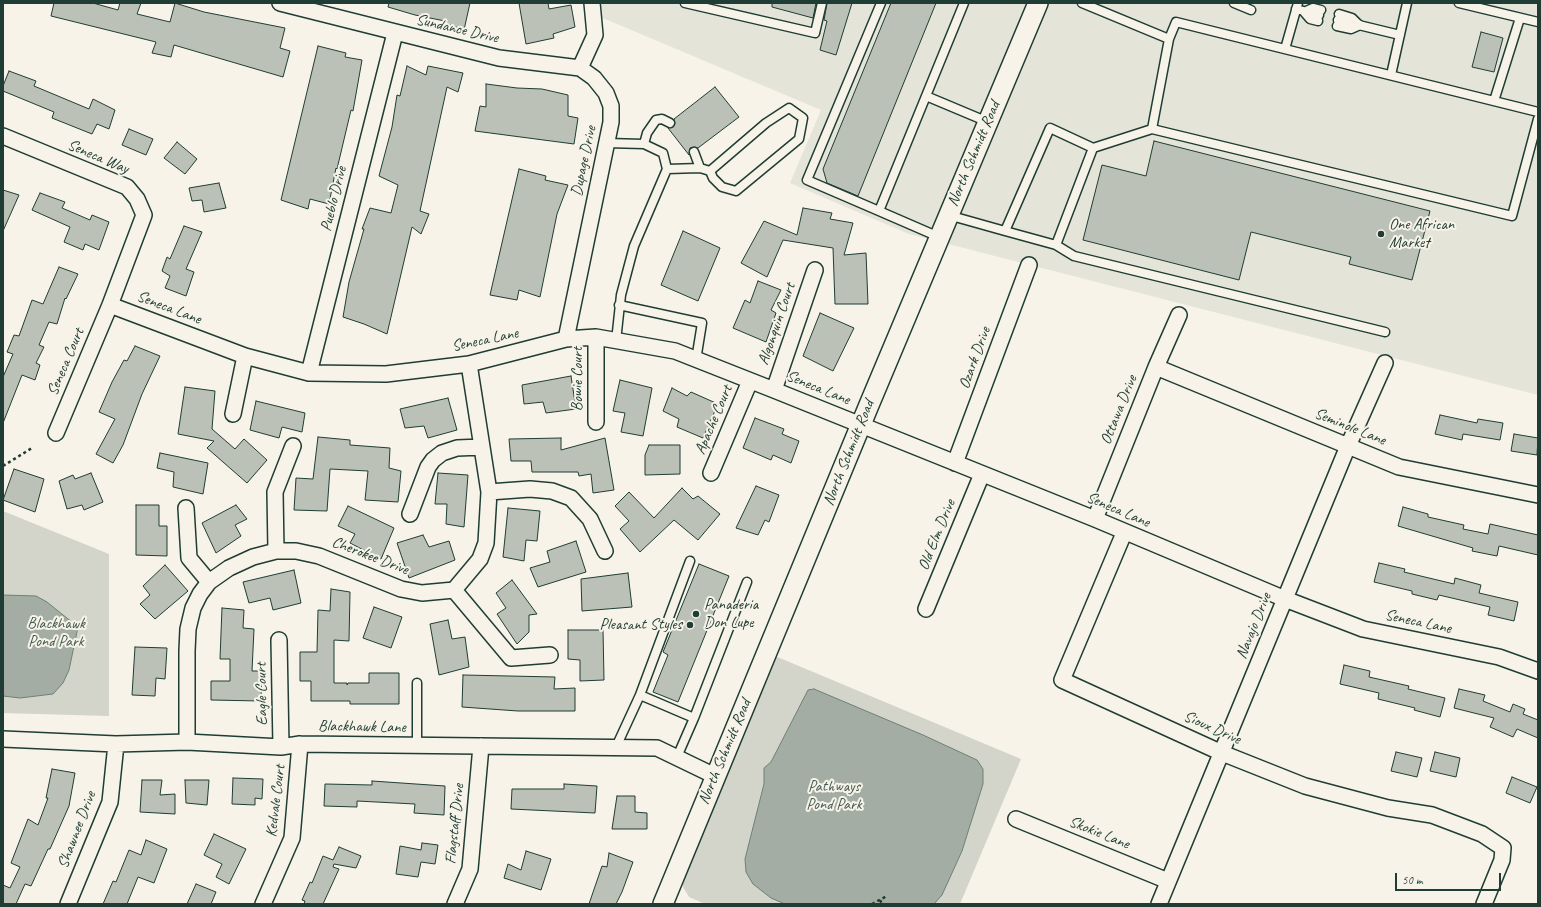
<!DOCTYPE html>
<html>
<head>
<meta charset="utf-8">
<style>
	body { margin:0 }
	#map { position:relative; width:1541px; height:907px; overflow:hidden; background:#f7f3e8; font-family:Caveat,sans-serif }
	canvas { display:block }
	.frame { position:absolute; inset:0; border:4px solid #1f3d34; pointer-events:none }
	.scale { position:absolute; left:1395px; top:873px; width:106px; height:18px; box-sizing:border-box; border:2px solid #1f3d34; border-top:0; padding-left:5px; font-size:12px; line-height:14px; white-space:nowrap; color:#1f3d34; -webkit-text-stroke:3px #f7f3e8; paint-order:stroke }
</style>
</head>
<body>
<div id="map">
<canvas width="1541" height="907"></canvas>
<div class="frame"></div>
<div class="scale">50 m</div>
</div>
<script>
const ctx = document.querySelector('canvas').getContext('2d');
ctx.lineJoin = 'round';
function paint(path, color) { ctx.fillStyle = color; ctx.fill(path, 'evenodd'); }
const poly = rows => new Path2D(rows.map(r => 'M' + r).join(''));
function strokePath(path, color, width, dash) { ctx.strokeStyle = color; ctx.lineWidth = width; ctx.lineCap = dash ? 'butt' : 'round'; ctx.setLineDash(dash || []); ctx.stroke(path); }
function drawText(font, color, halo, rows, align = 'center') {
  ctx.font = font + ' Caveat,sans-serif'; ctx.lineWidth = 4; ctx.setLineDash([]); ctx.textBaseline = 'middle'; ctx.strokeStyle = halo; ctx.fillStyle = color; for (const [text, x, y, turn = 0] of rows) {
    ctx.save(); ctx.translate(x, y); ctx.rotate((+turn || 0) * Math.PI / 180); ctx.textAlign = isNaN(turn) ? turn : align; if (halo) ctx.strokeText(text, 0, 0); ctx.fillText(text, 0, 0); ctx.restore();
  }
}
const built = poly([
	[597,3,1538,3,1538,395,909,234,790,183,821,110,598,16]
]);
const green = poly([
	[3,511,109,554,109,716,3,713],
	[775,656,1021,759,960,904,705,904,689,897,683,887,683,879]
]);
const water = poly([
	[3,595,36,596,47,602,78,627,69,670,63,683,53,694,20,698,3,696,3,595],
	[814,689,923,735,977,760,983,769,983,784,962,851,942,895,934,904,785,904,771,898,753,884,746,872,745,859,764,784,764,768,771,762,808,690,814,689]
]);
const building = poly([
	[54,3,93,3,118,10,120,3,141,3,137,14,170,22,175,3,204,12,285,28,280,48,290,51,283,77,174,45,171,57,152,53,156,42,51,16,54,3],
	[389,3,470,3,464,30,445,23,445,21,415,15,388,7,389,3],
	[519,3,548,3,549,9,571,5,575,27,553,34,554,38,526,44,519,3],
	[772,3,816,3,813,18,772,7,772,3],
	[827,3,852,3,836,55,820,50,827,21,824,20,827,3],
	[891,3,936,3,858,196,827,183,823,169,891,3],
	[1481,32,1503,38,1494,72,1472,67,1481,32],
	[318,46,346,53,345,57,362,60,353,111,351,110,337,169,336,168,329,204,310,199,308,209,281,200,318,46],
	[407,66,426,75,428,66,463,73,458,92,447,87,420,211,429,214,421,234,412,227,387,334,364,324,343,317,349,282,364,229,362,229,370,208,391,213,398,185,379,176,392,127,397,95,400,96,407,66],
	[9,71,36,81,34,86,89,109,93,99,115,110,109,129,97,124,92,134,52,118,54,112,3,91,3,86,9,71],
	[486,84,517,88,542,89,568,95,568,116,578,118,574,144,475,131,480,106,486,107,486,84],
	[715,87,739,117,698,148,695,147,690,148,689,155,668,128,673,127,675,123,674,119,715,87],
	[129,129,153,139,146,155,122,145,129,129],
	[1154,141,1430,211,1412,280,1349,264,1351,257,1251,232,1239,280,1083,240,1102,165,1146,176,1154,141],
	[177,142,197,159,185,174,164,158,177,142],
	[519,169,546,176,545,180,568,185,557,214,540,297,519,290,517,300,490,295,519,169],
	[219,183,226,208,204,212,202,200,192,201,189,188,219,183],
	[3,190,19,195,3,231,3,190],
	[40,193,65,202,62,208,90,220,92,215,109,222,99,250,85,244,83,250,64,242,70,227,32,210,40,193],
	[803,208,832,213,830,219,853,223,844,255,866,253,868,304,835,304,833,248,783,240,767,277,741,263,764,221,797,235,803,208],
	[184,226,202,232,186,269,194,272,186,296,165,288,170,276,162,271,167,257,170,259,184,226],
	[683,231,720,248,698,301,661,285,683,231],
	[59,267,78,274,66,299,65,298,57,324,49,322,39,345,44,347,36,363,40,365,35,380,22,375,3,423,3,377,13,354,7,352,14,335,19,336,32,300,43,304,59,267],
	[758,281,781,290,771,310,776,313,766,342,733,328,745,300,750,303,758,281],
	[820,313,854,328,833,371,803,356,820,313],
	[135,346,160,356,142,394,123,445,113,463,96,454,115,419,99,412,112,382,124,360,127,361,135,346],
	[571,376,576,409,546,413,543,402,524,404,522,385,571,376],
	[620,380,652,388,643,436,621,432,625,413,613,411,620,380],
	[185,387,215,391,212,429,235,449,244,439,267,460,247,483,207,448,214,441,178,434,185,387],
	[672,388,687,396,691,392,718,404,703,438,677,427,679,419,663,411,672,388],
	[448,398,457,430,428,438,424,426,405,428,400,409,448,398],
	[256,401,305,413,302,432,282,427,279,438,250,430,256,401],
	[1440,415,1477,423,1478,419,1503,423,1500,440,1463,434,1462,440,1435,434,1440,415],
	[755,418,784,429,782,434,799,441,791,463,773,455,771,460,743,448,755,418],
	[1514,434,1538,438,1537,455,1511,451,1514,434],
	[318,437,350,440,350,445,390,448,389,468,401,471,398,502,365,500,368,471,330,469,327,511,294,510,296,478,313,479,318,437],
	[561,438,561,450,605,438,614,490,593,493,591,474,579,476,578,472,532,472,531,461,511,461,509,439,561,438],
	[649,445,680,445,680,474,645,475,645,455,649,445],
	[160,453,208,463,203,494,173,487,174,472,157,468,160,453],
	[14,469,44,479,35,512,3,500,14,469],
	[91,473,103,502,84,510,82,505,67,509,59,481,73,475,75,479,91,473],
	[438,473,468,475,464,527,446,524,447,504,435,504,438,473],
	[756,486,779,495,769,522,765,520,758,535,736,528,756,486],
	[682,488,693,499,698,496,720,514,698,540,674,520,640,552,620,529,629,521,615,506,629,492,654,518,682,488],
	[136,505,159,505,159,526,167,526,167,556,136,555,136,505],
	[236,505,247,519,235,525,241,536,216,553,202,523,236,505],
	[348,506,394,528,381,559,350,543,355,534,338,526,348,506],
	[1403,507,1428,514,1428,517,1464,525,1463,529,1488,534,1490,524,1538,535,1538,555,1499,546,1497,556,1472,551,1473,548,1398,526,1403,507],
	[508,508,540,511,537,541,526,540,524,561,503,557,508,508],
	[423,535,429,547,449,541,455,560,409,578,397,543,423,535],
	[576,541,586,572,538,587,530,568,550,562,547,551,576,541],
	[1379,563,1405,569,1404,572,1454,584,1455,578,1481,585,1479,593,1518,602,1514,621,1488,615,1490,607,1439,595,1437,600,1412,594,1412,591,1374,582,1379,563],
	[699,564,729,576,678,702,653,692,668,655,663,652,699,564],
	[165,565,188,591,155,619,140,604,150,595,143,586,165,565],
	[294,570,301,603,273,610,270,598,249,603,243,582,294,570],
	[628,573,632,607,582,611,581,579,628,573],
	[512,580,537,614,529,615,529,632,517,644,497,614,506,608,496,593,512,580],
	[331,589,350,592,349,641,334,640,334,683,347,683,347,685,348,683,369,683,369,673,399,673,399,704,350,704,350,701,311,701,311,681,300,681,300,652,317,652,318,610,330,611,331,589],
	[374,607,402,617,391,648,363,638,374,607],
	[222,608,244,610,243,628,254,629,252,671,262,671,261,701,211,700,211,681,230,681,230,659,220,659,222,608],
	[448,620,452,639,465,637,469,667,439,675,430,624,448,620],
	[568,630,603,630,604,680,580,681,580,660,568,659,568,630],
	[135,647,167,648,165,679,156,678,155,696,132,695,135,647],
	[1344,665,1370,671,1369,677,1409,686,1408,689,1445,698,1440,717,1414,710,1415,708,1378,699,1379,693,1340,684,1344,665],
	[463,675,555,677,554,689,575,688,575,711,518,711,462,707,463,675],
	[1459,689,1485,695,1483,701,1510,712,1513,704,1525,709,1523,714,1538,720,1538,738,1517,729,1513,737,1490,727,1494,718,1454,708,1459,689],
	[1396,752,1422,758,1417,777,1391,771,1396,752],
	[1435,752,1460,758,1456,777,1430,771,1435,752],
	[52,769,75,773,69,806,50,849,48,849,31,886,25,884,16,904,3,904,3,885,10,888,20,867,11,863,28,819,38,825,48,798,46,798,52,769],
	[1512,777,1537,787,1530,803,1506,793,1512,777],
	[233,778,263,779,262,799,255,798,255,805,232,804,233,778],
	[142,780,162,780,160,795,175,794,175,814,140,812,142,780],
	[185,780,209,780,207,805,186,803,185,780],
	[372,781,445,786,444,815,414,813,415,804,357,801,357,807,324,806,325,784,372,785,372,781],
	[564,784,597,786,595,813,511,809,512,789,564,789,564,784],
	[617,796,635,796,635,812,647,813,647,829,612,829,617,796],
	[214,834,246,849,229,884,216,877,222,864,204,855,214,834],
	[146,840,167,849,154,883,138,877,127,904,103,904,113,881,116,882,129,850,141,855,146,840],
	[422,843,438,845,435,864,421,862,418,877,396,874,400,846,421,850,422,843],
	[339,847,361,856,356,868,334,864,333,867,339,869,323,904,304,904,305,901,302,900,310,882,312,883,323,856,333,860,339,847],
	[526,851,551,859,541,890,504,878,508,864,521,870,526,851],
	[609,853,633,862,622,892,616,904,589,904,602,866,607,867,609,853],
	[196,884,216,892,211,904,187,904,196,884]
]);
const path = poly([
	[3,466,32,448],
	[880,900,882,904],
	[872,904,887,896]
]);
const service = poly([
	[685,3,815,33,822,3],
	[1082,3,1169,39,1152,129],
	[1234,3,1251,10],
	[1459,3,1538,22],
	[1296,9,1319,15],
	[1304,12,1310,19,1318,21],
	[1304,12,1313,8,1321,10],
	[1339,14,1352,18,1359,25],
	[1338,20,1400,35],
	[1337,26,1351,29,1360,25],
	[1169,39,1176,22,1538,112],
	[1285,49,1298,3],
	[1391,75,1407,3],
	[926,96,988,122],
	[1494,101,1520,18],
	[606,143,644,144,663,153,667,169,634,246,621,295,616,341],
	[644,144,647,133,656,120,662,119,670,123],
	[694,152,700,168],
	[667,169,700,168,710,171,713,178,722,187,736,191,799,139,803,118,789,108,766,123,710,171],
	[879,211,807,180,881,3],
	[948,215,1005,231,1050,128,1093,148,1152,129,1512,216,1538,119],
	[1005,231,1056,245,1093,148],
	[939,237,879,211,964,3],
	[1056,245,1074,256,1385,332],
	[619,305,702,323,696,360],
	[640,695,690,561],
	[694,718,747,582],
	[417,746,417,683],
	[616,747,640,695,694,718,677,757]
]);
const minor = poly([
	[280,3,499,58,580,68],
	[3,136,127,187,137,199,144,215,110,305,56,433],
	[110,305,245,356,309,373,386,374,469,364,566,339,596,337,675,351,774,390,1095,519,1285,599,1363,629,1499,657,1538,671],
	[566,339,611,122,611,106,606,93,594,78,580,68,595,35,592,3],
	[1156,367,1399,467,1538,495],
	[309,373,395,33],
	[774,390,815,270],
	[233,414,245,356],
	[596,422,596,337],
	[955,463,1029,265],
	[711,473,750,381],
	[489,492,530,489,552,491,571,498,590,519,605,551],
	[186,508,189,558,209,582],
	[410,514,428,467,433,460,442,453,457,448,482,447],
	[1095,519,1156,367,1179,315],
	[1124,533,1062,680,1222,753,1305,786,1388,808,1432,815,1482,834,1503,848,1502,860,1484,904],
	[276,551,275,492,293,446],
	[454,590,511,658,550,655],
	[926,609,982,474],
	[279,640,281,747],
	[3,739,116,744,187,742,281,747,300,744,657,748,715,776],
	[187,742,187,651,188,629,193,608,200,594,209,582,229,568,253,557,276,551,296,551,319,556,401,589,422,593,454,590,480,559,486,543,489,492,469,364],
	[1016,819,1168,881],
	[68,904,110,802,116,744],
	[263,904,292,838,300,744],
	[455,904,470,869,481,746],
	[1159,904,1348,446,1385,363]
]);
const tertiary = poly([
	[663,904,869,405,1038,3]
]);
const markers = [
	[1381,234,4,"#1f3d34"],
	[696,614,4,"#1f3d34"],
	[690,625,4,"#1f3d34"]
];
const streetNames = [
	["Sundance Drive",457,29,13],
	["North Schmidt Road",974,154,-67],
	["Seneca Way",98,157,23],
	["Dupage Drive",584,161,-78],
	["Pueblo Drive",334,199,-76],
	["Seneca Lane",169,308,21],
	["Algonquin Court",777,324,-71],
	["Seneca Lane",485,340,-12],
	["Ozark Drive",975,358,-70],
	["Seneca Court",66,362,-67],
	["Bowie Court",578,379,-90],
	["Seneca Lane",818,388,22],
	["Ottawa Drive",1119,410,-68],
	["Apache Court",714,420,-67],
	["Seminole Lane",1350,427,22],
	["North Schmidt Road",849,453,-68],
	["Seneca Lane",1118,510,23],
	["Old Elm Drive",937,535,-68],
	["Cherokee Drive",370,556,21],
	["Seneca Lane",1418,622,12],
	["Navajo Drive",1254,626,-68],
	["Eagle Court",262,694,-91],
	["Blackhawk Lane",362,727,1],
	["Sioux Drive",1212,728,24],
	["North Schmidt Road",725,752,-67],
	["Kedvale Court",276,801,-83],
	["Flagstaff Drive",455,824,-84],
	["Shawnee Drive",77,830,-69],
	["Skokie Lane",1099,833,22]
];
const poiNames = [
	["One African",1389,225],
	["Market",1389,243],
	["Panaderia",704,605],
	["Don Lupe",704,623],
	["Pleasant Styles",682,625,"right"]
];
const parkNames = [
	["Blackhawk",56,624],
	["Pond Park",56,642],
	["Pathways",834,787],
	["Pond Park",834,805]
];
paint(built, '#e5e4d9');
paint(green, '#d3d5ca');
paint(water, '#a4ada3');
strokePath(water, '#6f8077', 1);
paint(building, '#bbc1b6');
strokePath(building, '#1f3d34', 1);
strokePath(service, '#1f3d34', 11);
strokePath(minor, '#1f3d34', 18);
strokePath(tertiary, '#1f3d34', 22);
strokePath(path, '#1f3d34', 2.5, [3, 3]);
strokePath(service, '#f7f3e8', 8);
strokePath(minor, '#f7f3e8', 15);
strokePath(tertiary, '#f7f3e8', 19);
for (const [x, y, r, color] of markers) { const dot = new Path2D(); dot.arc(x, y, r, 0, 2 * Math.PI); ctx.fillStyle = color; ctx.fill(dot); strokePath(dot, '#f7f3e8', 1.5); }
drawText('16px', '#1f3d34', '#f7f3e8', streetNames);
drawText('16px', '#1f3d34', '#f7f3e8', poiNames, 'left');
drawText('16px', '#435b52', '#f7f3e8', parkNames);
</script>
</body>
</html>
